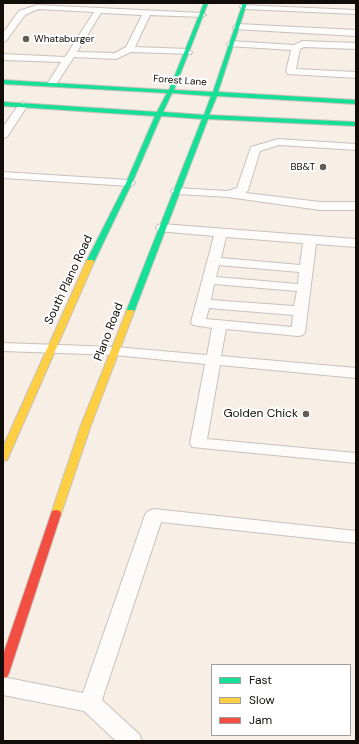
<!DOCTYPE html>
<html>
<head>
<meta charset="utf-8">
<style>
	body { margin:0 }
	#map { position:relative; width:359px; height:744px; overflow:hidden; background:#f7eee6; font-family:"DM Sans",sans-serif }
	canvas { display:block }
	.frame { position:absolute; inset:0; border:4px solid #120d08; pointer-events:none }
	.legend { position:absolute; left:211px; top:664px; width:140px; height:72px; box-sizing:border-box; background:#fff; border:1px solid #a09e9c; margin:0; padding:5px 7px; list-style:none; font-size:12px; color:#120d08 }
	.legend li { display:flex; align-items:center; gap:8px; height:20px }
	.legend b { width:20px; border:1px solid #a09e9c }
</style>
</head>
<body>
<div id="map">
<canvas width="359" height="744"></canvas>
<div class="frame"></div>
<ul class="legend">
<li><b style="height:5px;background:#16e098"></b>Fast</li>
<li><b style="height:5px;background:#ffcf43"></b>Slow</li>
<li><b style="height:5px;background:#f24e42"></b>Jam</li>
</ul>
</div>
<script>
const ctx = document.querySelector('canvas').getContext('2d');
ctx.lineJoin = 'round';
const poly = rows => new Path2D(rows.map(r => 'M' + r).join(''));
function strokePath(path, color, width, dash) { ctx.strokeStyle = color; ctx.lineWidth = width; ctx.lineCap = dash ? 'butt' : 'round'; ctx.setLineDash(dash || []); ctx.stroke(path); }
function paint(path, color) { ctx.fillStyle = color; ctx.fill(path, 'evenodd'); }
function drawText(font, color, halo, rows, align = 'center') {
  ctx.font = font + ' "DM Sans",sans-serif'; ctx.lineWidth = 4; ctx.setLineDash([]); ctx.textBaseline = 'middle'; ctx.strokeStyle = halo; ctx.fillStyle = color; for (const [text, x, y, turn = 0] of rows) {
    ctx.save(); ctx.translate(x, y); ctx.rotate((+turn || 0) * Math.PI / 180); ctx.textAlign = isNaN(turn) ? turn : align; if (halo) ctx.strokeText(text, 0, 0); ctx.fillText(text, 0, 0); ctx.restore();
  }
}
const lane = poly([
	[37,5,202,13,206,15,202,17,150,15,135,47,188,49,192,52,191,54,131,52,116,59,74,57,55,86,52,87,47,84,61,62,3,60,3,54,65,57,94,12,38,9,25,15,6,41,3,42,3,33,19,11,37,5],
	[101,13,142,15,126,47,115,53,77,52,101,13],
	[241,5,356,10,356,14,244,9,240,7,241,5],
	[237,24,356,30,356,36,234,29,233,27,237,24],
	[231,41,294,45,302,41,356,43,356,49,304,47,300,49,296,69,356,72,356,78,288,74,286,72,291,50,228,46,227,44,231,41],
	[23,102,28,105,7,137,3,138,3,127,20,103,23,102],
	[278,139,356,144,356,150,279,145,260,151,248,190,246,193,320,202,356,202,356,210,320,210,228,197,177,194,173,193,171,191,173,189,177,188,227,191,237,188,251,147,278,139],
	[3,172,129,180,133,181,135,183,133,185,129,186,3,178,3,172],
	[162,224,356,239,356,247,316,244,305,332,303,335,298,336,226,329,221,356,356,368,356,378,220,365,207,439,356,453,356,463,192,447,190,443,205,364,115,355,3,351,3,343,115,347,207,355,212,328,193,325,191,322,214,236,158,231,156,228,158,225,162,224],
	[226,237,303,243,300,265,221,258,226,237],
	[219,265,299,272,298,284,216,277,219,265],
	[214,284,297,291,294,306,211,300,214,284],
	[209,308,293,315,292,327,206,319,209,308],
	[154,509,356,531,356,543,161,522,102,700,139,734,142,741,116,741,84,711,3,695,3,677,83,693,145,515,148,511,154,509]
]);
const fast = poly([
	[204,3,208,3,174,90,213,92,243,3,247,3,218,92,356,100,356,104,217,96,209,115,356,122,356,126,208,119,134,312,130,314,126,312,202,119,161,116,132,183,94,262,90,264,86,262,126,183,155,116,3,106,3,102,157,112,167,93,3,84,3,80,169,90,204,3],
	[172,93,211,96,204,115,163,112,172,93]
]);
const slow = poly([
	[87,260,93,260,94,262,8,458,7,460,3,461,3,447,87,260],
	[127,310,133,310,134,312,91,425,61,514,60,517,56,518,52,517,51,514,81,425,127,310]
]);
const jam = poly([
	[56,510,60,511,61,514,9,673,7,677,3,678,3,655,51,514,52,511,56,510]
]);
const markers = [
	[26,39,4,"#625c56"],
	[323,167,4,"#625c56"],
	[306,414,4,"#625c56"]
];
const farPoinames = [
	["Whataburger",34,39],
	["BB&T",315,167,"right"]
];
const farStreetnames = [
	["Forest Lane",180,81,4]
];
const streetNames = [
	["South Plano Road",69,280,-65],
	["Plano Road",109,332,-69]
];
const poiNames = [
	["Golden Chick",298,414]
];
strokePath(lane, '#c8c1bb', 2);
strokePath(fast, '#c8c1bb', 2);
strokePath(slow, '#c8c1bb', 2);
strokePath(jam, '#c8c1bb', 2);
paint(lane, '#fefcfb');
paint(fast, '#16e098');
paint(slow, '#ffcf43');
paint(jam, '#f24e42');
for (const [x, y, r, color] of markers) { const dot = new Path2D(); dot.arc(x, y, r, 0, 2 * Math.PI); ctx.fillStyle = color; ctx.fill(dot); strokePath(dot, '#fff', 1.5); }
drawText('10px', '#120d08', '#fff', farPoinames, 'left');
drawText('10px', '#120d08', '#fff', farStreetnames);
drawText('12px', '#120d08', '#fff', streetNames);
drawText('12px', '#120d08', '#fff', poiNames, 'right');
</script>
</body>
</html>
